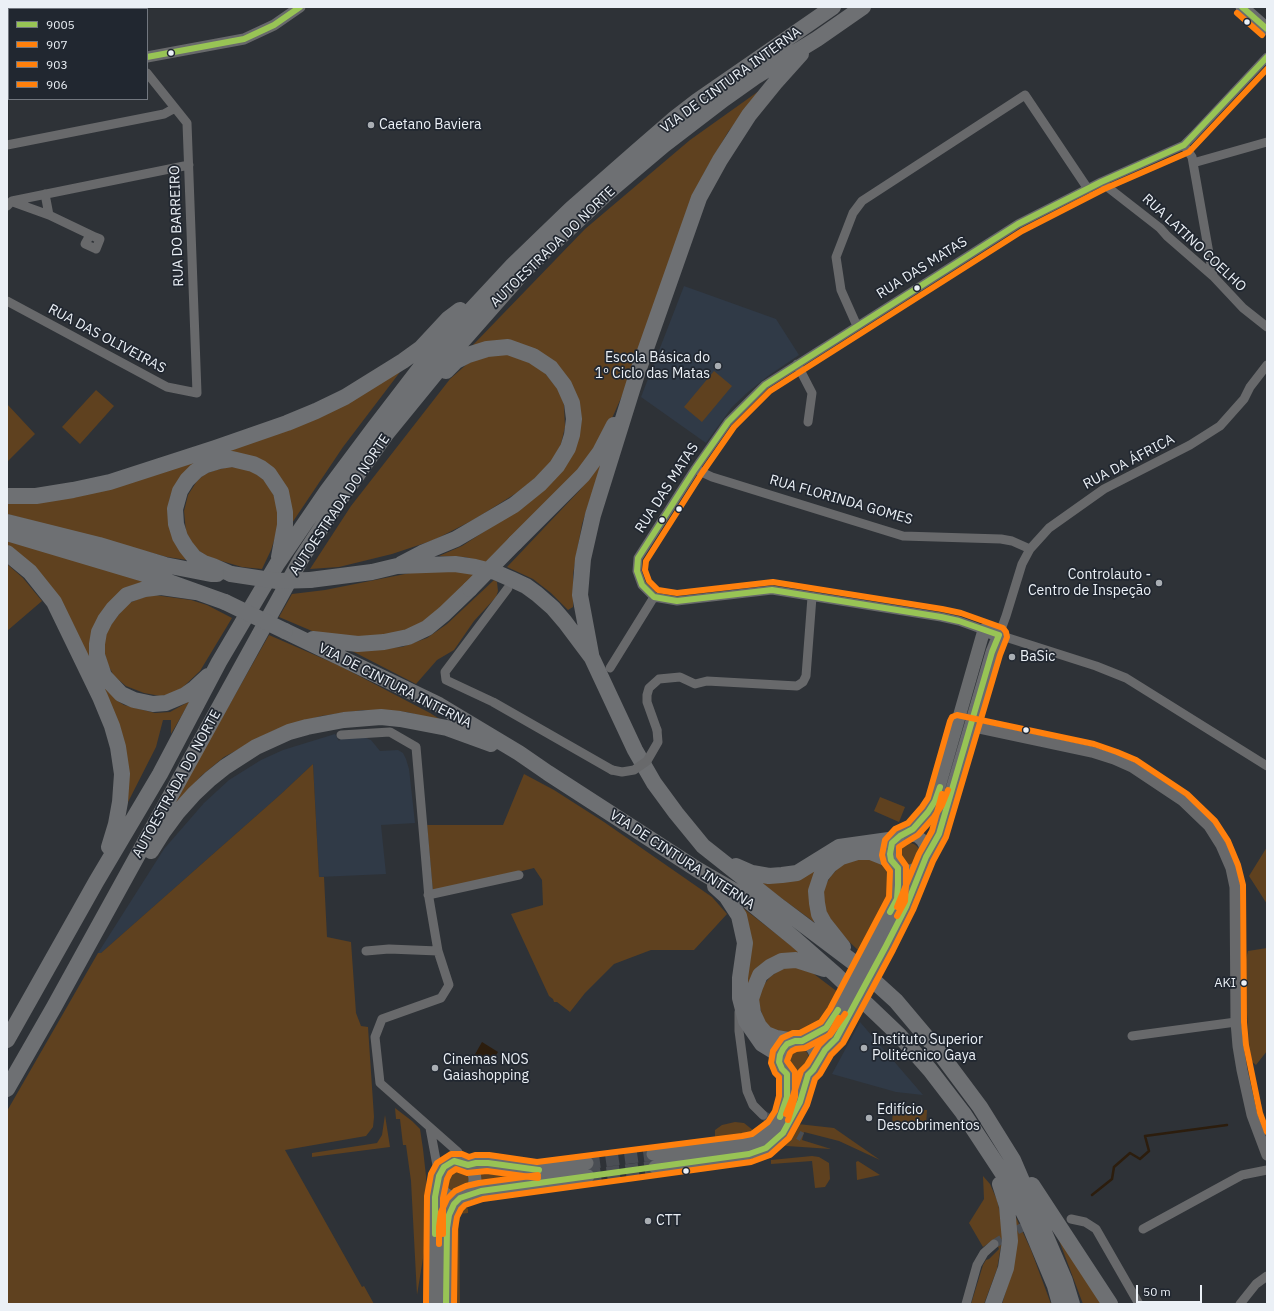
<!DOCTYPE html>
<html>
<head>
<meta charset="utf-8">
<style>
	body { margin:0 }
	#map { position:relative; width:1274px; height:1311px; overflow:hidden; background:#2e3237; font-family:"IBM Plex Sans",sans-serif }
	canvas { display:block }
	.frame { position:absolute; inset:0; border:8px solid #ebf0f6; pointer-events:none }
	.legend { position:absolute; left:8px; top:8px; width:140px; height:92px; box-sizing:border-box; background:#212730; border:1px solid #72777f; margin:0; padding:5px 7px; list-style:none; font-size:12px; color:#ebf0f6 }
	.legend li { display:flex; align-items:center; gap:8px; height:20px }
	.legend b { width:20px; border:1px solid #72777f }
	.scale { position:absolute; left:1136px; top:1285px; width:66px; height:18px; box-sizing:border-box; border:2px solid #ebf0f6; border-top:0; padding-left:5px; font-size:12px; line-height:14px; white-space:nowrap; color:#ebf0f6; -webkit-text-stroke:3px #212730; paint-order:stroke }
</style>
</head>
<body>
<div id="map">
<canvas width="1274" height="1311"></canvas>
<div class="frame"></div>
<ul class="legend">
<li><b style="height:5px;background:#98c455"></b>9005</li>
<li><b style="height:5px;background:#ff800d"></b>907</li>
<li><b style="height:5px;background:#ff800d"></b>903</li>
<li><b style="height:5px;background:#ff800d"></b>906</li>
</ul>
<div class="scale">50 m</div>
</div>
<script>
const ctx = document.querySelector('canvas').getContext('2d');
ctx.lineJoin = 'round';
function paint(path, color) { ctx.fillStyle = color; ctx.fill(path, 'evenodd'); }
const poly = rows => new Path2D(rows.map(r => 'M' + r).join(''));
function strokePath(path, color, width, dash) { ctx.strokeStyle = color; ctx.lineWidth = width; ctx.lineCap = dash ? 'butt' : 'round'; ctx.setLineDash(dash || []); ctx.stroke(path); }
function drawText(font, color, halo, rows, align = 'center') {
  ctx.font = font + ' "IBM Plex Sans",sans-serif'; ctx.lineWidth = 3.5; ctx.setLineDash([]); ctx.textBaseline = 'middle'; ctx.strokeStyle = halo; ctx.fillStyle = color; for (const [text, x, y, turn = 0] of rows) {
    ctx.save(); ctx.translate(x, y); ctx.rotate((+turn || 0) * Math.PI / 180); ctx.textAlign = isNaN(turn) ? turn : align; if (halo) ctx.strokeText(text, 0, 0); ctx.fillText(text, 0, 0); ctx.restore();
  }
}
const built = poly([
	[684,286,776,319,799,355,768,376,748,392,732,407,706,443,641,397],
	[335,734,339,741,340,739,364,737,371,740,380,751,398,750,403,753,406,759,409,769,415,823,381,825,386,874,319,877,313,764,281,794,101,953,98,953,164,849,204,803,229,780,261,760,283,750],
	[860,1022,923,1095,896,1092,832,1074]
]);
const green = poly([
	[763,88,728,132,704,173,686,216,625,389,613,416,596,447,574,476,486,563,465,557,439,556,462,546,514,512,580,429,553,360,472,346,585,229,690,140],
	[509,354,518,357,541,368,560,392,564,405,565,427,560,448,548,468,518,492,475,519,434,540,392,554,339,567,310,569,351,506,450,379,467,364,484,356],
	[714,371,732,386,702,422,684,407],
	[400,372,343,447,292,523,253,456,179,479,170,497,168,514,187,560,167,557,7,514,7,503,99,488],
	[96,390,114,406,80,444,62,427],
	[7,404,35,434,7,462],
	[604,458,582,524,573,574,573,607,568,610,551,593,533,579,507,567,580,490],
	[229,467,245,468,257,474,268,484,275,498,278,510,277,531,271,550,262,569,242,567,208,557,195,548,186,532,184,511,188,495,197,481,205,474,216,470],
	[7,541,87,563,146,582,93,627,116,700,124,705,155,713,170,712,190,701,171,734,171,720,163,720,156,747,126,806,89,662,7,546],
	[7,564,23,578,42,601,7,631],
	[425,570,477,573,428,620,410,629,389,635,366,637,327,634,312,631,279,617,292,594,325,590],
	[494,580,497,582,498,591,496,597,474,621,454,650,437,660,416,684,350,650,402,647,427,638,447,624],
	[154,595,191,600,207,605,232,618,200,671,183,687,173,694,160,696,144,693,126,686,114,676,108,665,104,651,104,634,127,604,141,598],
	[269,635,340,666,430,713,446,723,407,712,363,710,321,716,275,730,224,757,201,776,181,800,159,829],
	[313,764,319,877,324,877,327,937,351,942,356,1013,361,1026,368,1027,374,1117,373,1127,366,1136,285,1150,362,1287,364,1286,374,1304,7,1304,7,1111,98,953,101,953,281,794],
	[524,774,554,790,604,822,712,897,727,914,694,950,651,950,614,964,585,993,570,1012,557,1002,554,1002,553,999,549,996,511,914,543,905,542,880,534,868,433,893,427,825,503,825],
	[880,797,905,807,899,822,874,811],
	'898 854a11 11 0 1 1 22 0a11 11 0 1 1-22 0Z',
	[1267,847,1267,904,1249,876],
	[864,857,884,863,889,872,892,881,893,891,860,952,838,931,822,905,823,889,831,876,841,865],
	[827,860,814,922,754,878],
	[743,908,802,954,781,954,746,995],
	[1267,948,1267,1051,1256,1065,1250,1060,1244,967,1248,951],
	[796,966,810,971,839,993,828,1016,820,1025,807,1032,799,1030,788,1032,774,1030,765,1024,758,1001,762,987,770,977,781,969],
	'787 1059a11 11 0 1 1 22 0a11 11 0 1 1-22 0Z',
	[395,1108,412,1121,420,1129,423,1149,426,1176,426,1217,425,1246,417,1295,411,1181,406,1145,403,1145,400,1119,396,1119],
	[893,1108,927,1110,926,1126,892,1124],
	[385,1115,390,1147,312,1157,312,1153,377,1143,382,1135],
	[735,1122,744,1123,754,1131,745,1134,720,1138,715,1137,715,1130,722,1125],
	[798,1124,834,1128,880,1160,839,1141,804,1132,802,1140,831,1149,787,1146,784,1145],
	[812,1156,819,1157,829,1163,830,1179,825,1187,815,1188,812,1161,771,1164,771,1160],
	[858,1161,880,1175,857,1180,856,1162],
	[477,1166,587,1167,588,1170,480,1184,480,1172],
	[461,1169,469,1175,470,1178,468,1185,461,1190,456,1191,451,1190,445,1185,445,1177,451,1171],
	[983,1176,990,1184,997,1200,1001,1217,1003,1234,997,1269,984,1304,971,1304,983,1265,986,1260,989,1259,999,1249,995,1239,983,1247,969,1223,984,1199],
	[460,1207,466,1207,468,1209,468,1213,459,1214,460,1304,453,1304,453,1229,455,1217],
	[1014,1213,1031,1250,1051,1304,1002,1304,1010,1278],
	[1054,1227,1103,1304,1083,1304]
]);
const water = poly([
	[482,1042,498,1052,490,1065,474,1056]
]);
const stream = poly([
	[1092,1195,1112,1179,1114,1167,1130,1153,1140,1159,1149,1151,1145,1136,1227,1125]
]);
const minorTunnel = poly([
	[763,1115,802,1137],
	[994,1244,1015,1231,1033,1222]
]);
const secondaryTunnel = poly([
	[587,1163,653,1154],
	[588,1176,655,1167]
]);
const minor = poly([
	[105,7,106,9],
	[138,9,143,7],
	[7,145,164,114,175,108],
	[1184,145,1192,157,1213,276],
	[1193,163,1267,142],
	[1101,182,1160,228,1167,236,1213,276,1243,308,1267,327],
	[45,194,49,215],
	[13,202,49,215,95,237,100,239,96,249,85,244,90,235],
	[7,206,12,201,189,165],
	[7,301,167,387,197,393,187,123,147,73],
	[857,326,841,290,836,257,853,213,862,201,1025,95,1088,189],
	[797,364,812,393,808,422],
	[1267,365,1250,387,1244,399,1220,426,1190,445,1104,489,1049,528,1030,549,1022,564,1006,616,999,635,1096,666,1126,678,1267,766],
	[695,469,712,477,903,536,1001,539,1012,541,1030,549],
	[508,588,445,672,446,680,493,702,612,770],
	[984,630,959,621,941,617,772,590,677,601,654,597,642,585,637,571,638,558,695,469,728,422,765,385,1018,224,1101,182,1184,145,1193,136,1267,57],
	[610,668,654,597],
	[657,730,647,702,647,695,649,688,659,679,680,677,695,684,707,681,797,686,803,682,806,676,812,597],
	[341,735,390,732,416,747,429,898,438,951,449,985,441,998,382,1019,375,1037,380,1083,458,1152,461,1162],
	[428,895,519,875],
	[366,951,389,949,438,951],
	[739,1012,739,1031,747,1091,753,1105,763,1115],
	[1132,1036,1236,1022],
	[430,1128,439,1176],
	[1071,1219,1085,1222,1096,1229,1139,1304],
	[1143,1229,1242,1175,1267,1170],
	[966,1304,977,1265,984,1253,994,1244],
	[1240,1304,1256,1284,1267,1276]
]);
const tertiary = poly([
	[147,57,244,39,274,25,300,7],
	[7,85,9,84],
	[970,726,1092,752,1114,759,1132,767,1183,801,1209,826,1221,845,1231,868,1235,887,1236,1022,1238,1046,1242,1070,1252,1115,1267,1155]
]);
const secondary = poly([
	[1242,7,1267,29],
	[905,834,917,836,922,840,925,845,926,857],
	[877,937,897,899,898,885,898,868],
	[886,946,906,907,926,857,931,850,939,834,992,652,999,635,984,630,935,801,928,812,913,829,896,839,892,843,890,849,890,854,894,864,904,871,911,871,918,868,924,863],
	'780 1059a18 18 0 1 1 36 0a18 18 0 1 1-36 0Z',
	[802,1041,826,1028,837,1013],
	[816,1064,825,1050,836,1039,846,1022],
	[653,1154,744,1144,755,1141,767,1133,774,1127,782,1114,787,1097,787,1074],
	'439 1180a18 18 0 1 1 36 0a18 18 0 1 1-36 0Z',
	[468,1165,476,1163,488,1163,537,1170,587,1163],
	[655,1167,742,1155,766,1148,783,1133,792,1118,800,1102,808,1075],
	[469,1194,481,1191,588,1176],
	[434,1304,435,1197,438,1183],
	[446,1304,447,1228,449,1215,454,1204,460,1198]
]);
const motorway = poly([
	[7,496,36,496,73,490,110,482,215,448,287,423,316,411,345,397,403,361,421,348,448,319,460,310],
	[7,522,99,545,165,565,211,574,217,574],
	[7,533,158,578,225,602],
	[515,543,583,475,600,452,614,425],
	[7,553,30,572,54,602,100,697,112,726,118,747,122,774,120,802,116,824,109,847],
	[401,564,422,553,456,539,514,505,540,484,557,466,568,448,572,435,574,419,572,403,564,385,551,368,533,356,508,347,487,349,468,355,456,361,446,371],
	[231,574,213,566,204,563,194,557,186,547,180,537,176,524,175,509,180,491,187,480,196,471,206,465,219,461,232,459,253,464,261,468,269,474,281,492,285,512,285,525,279,557],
	[310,580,372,572,397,566,455,564,475,567,495,572,511,579,526,586,537,594,553,608,565,622,592,658,635,750,654,783,676,813,703,846,780,907,853,962,896,1001,939,1052,980,1107,1013,1160,1065,1281,1072,1304],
	[196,592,161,587,145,589,127,595,113,609,105,620,99,632,97,644,97,655,104,676,121,694,134,700,153,704,166,703,185,695,195,688,208,676],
	[285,631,439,705,519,753,548,773,698,870,741,895,795,939,835,974,899,1035,930,1070,963,1113,1007,1180,1027,1219,1055,1286,1060,1304],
	[313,639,358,644,384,642,408,637,427,628,444,614,470,589],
	[591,654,580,595,583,559,593,515,637,374,699,198,720,160,749,115,775,83,801,54],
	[151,851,163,832,177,813,194,794,210,779,225,767,256,747,289,732,307,727,344,720,381,717,400,719,447,728,491,744],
	[736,866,752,873,769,876,782,875,797,873,839,847,896,839],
	[715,886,726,896,739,916,745,943,740,978,740,998,746,1021,762,1044,780,1055],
	[843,947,824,923,819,914,817,903,816,891,821,876,830,865,841,857,857,852,871,852,891,860],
	[7,1040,96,882,160,774,219,662,277,564,327,491,374,428,424,363,459,323,513,265,571,209,637,151,675,118,697,101,833,7],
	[795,1041,776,1038,766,1034,759,1026,753,1013,751,999,755,987,760,975,770,967,782,961,796,960,824,969],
	[7,1089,54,1007,301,559,336,505,387,433,458,346,524,271,606,194,664,145,724,99,755,77,817,39,863,7],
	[1032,1185,1110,1304],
	[993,1304,1006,1268,1010,1241,1007,1206,1000,1184]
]);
const minorBridge = poly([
	[612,770,622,772,634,770,647,761,658,742,657,730]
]);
const secondaryBridge = poly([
	[837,1013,877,937],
	[846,1022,886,946]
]);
const motorwayBridge = poly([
	[231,574,277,581,310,580],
	[470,589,515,543],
	[225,602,285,631]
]);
const bus1 = poly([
	[1242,7,1267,29],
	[147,57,244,39,274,25,300,7],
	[890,912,897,899,898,885,898,868,891,860,890,854,892,843,900,836,913,829,928,812,935,801,940,787],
	[780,1117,787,1097,787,1074,782,1069,779,1062,780,1055,783,1049,787,1044,795,1041,802,1041,826,1028,838,1010],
	[435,1234,435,1197,439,1176,444,1167,454,1161,468,1165,476,1163,488,1163,539,1170],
	[446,1304,447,1228,449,1215,454,1204,460,1198,481,1191,749,1154,766,1148,783,1133,800,1102,808,1075,813,1070,825,1050,836,1039,886,946,906,907,926,857,939,834,992,652,999,635,959,621,941,617,772,590,677,601,654,597,642,585,637,571,638,558,695,469,728,422,765,385,1018,224,1101,182,1184,145,1267,57]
]);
const bus2 = poly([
	[897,916,905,901,906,885,906,866,899,856,899,847,905,843,918,835,934,817,942,805,948,790],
	[788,1120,795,1097,795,1072,787,1061,790,1053,792,1051,796,1049,805,1048,830,1035,845,1014],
	[443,1234,443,1198,447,1179,450,1173,456,1169,467,1173,487,1171,538,1178],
	[454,1304,455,1229,457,1217,461,1209,465,1205,483,1199,751,1162,770,1155,789,1138,807,1105,815,1079,820,1074,831,1055,843,1043,893,950,913,910,933,861,946,837,1000,655,1007,637,1006,632,1003,628,961,613,942,609,773,582,677,593,658,590,649,581,645,570,646,561,702,473,734,427,770,391,1022,231,1104,189,1189,152,1267,69]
]);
const bus3 = poly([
	[897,907,919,854,932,831,942,794],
	[786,1114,792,1099,801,1071,807,1065,819,1045,830,1034,839,1018],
	[439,1244,439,1227,441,1212,447,1199,455,1191,466,1186,479,1183,538,1175],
	[426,1304,427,1196,431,1174,437,1163,451,1154,462,1154,469,1157,475,1155,489,1155,537,1162,742,1136,752,1134,768,1122,775,1111,779,1096,779,1077,775,1073,771,1063,773,1051,782,1038,793,1033,800,1033,821,1022,830,1009,889,897,890,871,884,863,882,855,885,840,895,829,908,823,922,807,928,798,950,721,952,717,957,715,1094,744,1117,752,1136,760,1187,794,1215,821,1228,841,1238,865,1243,885,1244,1022,1246,1045,1260,1113,1267,1132]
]);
const bus4 = poly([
	[1237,13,1262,35]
]);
const markers = [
	[1247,22,3.5,"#ebf0f6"],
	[171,53,3.5,"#ebf0f6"],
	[371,125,4,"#a9aeb3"],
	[917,288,3.5,"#ebf0f6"],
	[718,366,4,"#a9aeb3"],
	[679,509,3.5,"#ebf0f6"],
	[662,520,3.5,"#ebf0f6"],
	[1159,583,4,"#a9aeb3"],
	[1012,657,4,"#a9aeb3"],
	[1026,730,3.5,"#ebf0f6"],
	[1244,983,3.5,"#ebf0f6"],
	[864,1048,4,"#a9aeb3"],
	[435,1068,4,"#a9aeb3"],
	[869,1118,4,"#a9aeb3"],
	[686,1171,3.5,"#ebf0f6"],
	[648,1221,4,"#a9aeb3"]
];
const busNames = [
	["AKI",1236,983]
];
const streetNames = [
	["VIA DE CINTURA INTERNA",731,80,-36],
	["RUA DO BARREIRO",177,226,-92],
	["RUA LATINO COELHO",1194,243,43],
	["AUTOESTRADA DO NORTE",553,247,-44],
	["RUA DAS MATAS",922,268,-32],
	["RUA DAS OLIVEIRAS",107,339,28],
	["RUA DA ÁFRICA",1129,462,-28],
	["RUA DAS MATAS",667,488,-57],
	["RUA FLORINDA GOMES",841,500,16],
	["AUTOESTRADA DO NORTE",340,505,-56],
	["VIA DE CINTURA INTERNA",395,686,27],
	["AUTOESTRADA DO NORTE",177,784,-61],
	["VIA DE CINTURA INTERNA",682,860,33]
];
const poiNames = [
	["Caetano Baviera",379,125],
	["Escola Básica do",710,358,"right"],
	["1º Ciclo das Matas",710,374,"right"],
	["Controlauto -",1151,575,"right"],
	["Centro de Inspeção",1151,591,"right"],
	["BaSic",1020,657],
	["Instituto Superior",872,1040],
	["Politécnico Gaya",872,1056],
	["Cinemas NOS",443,1060],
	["Gaiashopping",443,1076],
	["Edifício",877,1110],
	["Descobrimentos",877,1126],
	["CTT",656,1221]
];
paint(built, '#303a47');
paint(green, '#5f411f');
paint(water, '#2c1d0d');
strokePath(stream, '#2c1d0d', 2.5);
strokePath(minorTunnel, '#4a4e54', 9, [9, 4.5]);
strokePath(secondaryTunnel, '#4a4e54', 13, [13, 6]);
strokePath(minor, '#68696b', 9);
strokePath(tertiary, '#68696b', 11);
strokePath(secondary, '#6a6c6e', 13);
strokePath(motorway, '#6e7073', 16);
strokePath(minorBridge, '#68696b', 9);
strokePath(secondaryBridge, '#6a6c6e', 13);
strokePath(motorwayBridge, '#6e7073', 16);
strokePath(bus1, '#98c455', 6);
strokePath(bus2, '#ff800d', 6);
strokePath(bus3, '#ff800d', 6);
strokePath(bus4, '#ff800d', 6);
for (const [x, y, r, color] of markers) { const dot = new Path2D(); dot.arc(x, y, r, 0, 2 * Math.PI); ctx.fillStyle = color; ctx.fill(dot); strokePath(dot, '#212730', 1.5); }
drawText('13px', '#ebf0f6', '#212730', busNames, 'right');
drawText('14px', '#ebf0f6', '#212730', streetNames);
drawText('14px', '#ebf0f6', '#212730', poiNames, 'left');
</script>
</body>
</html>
